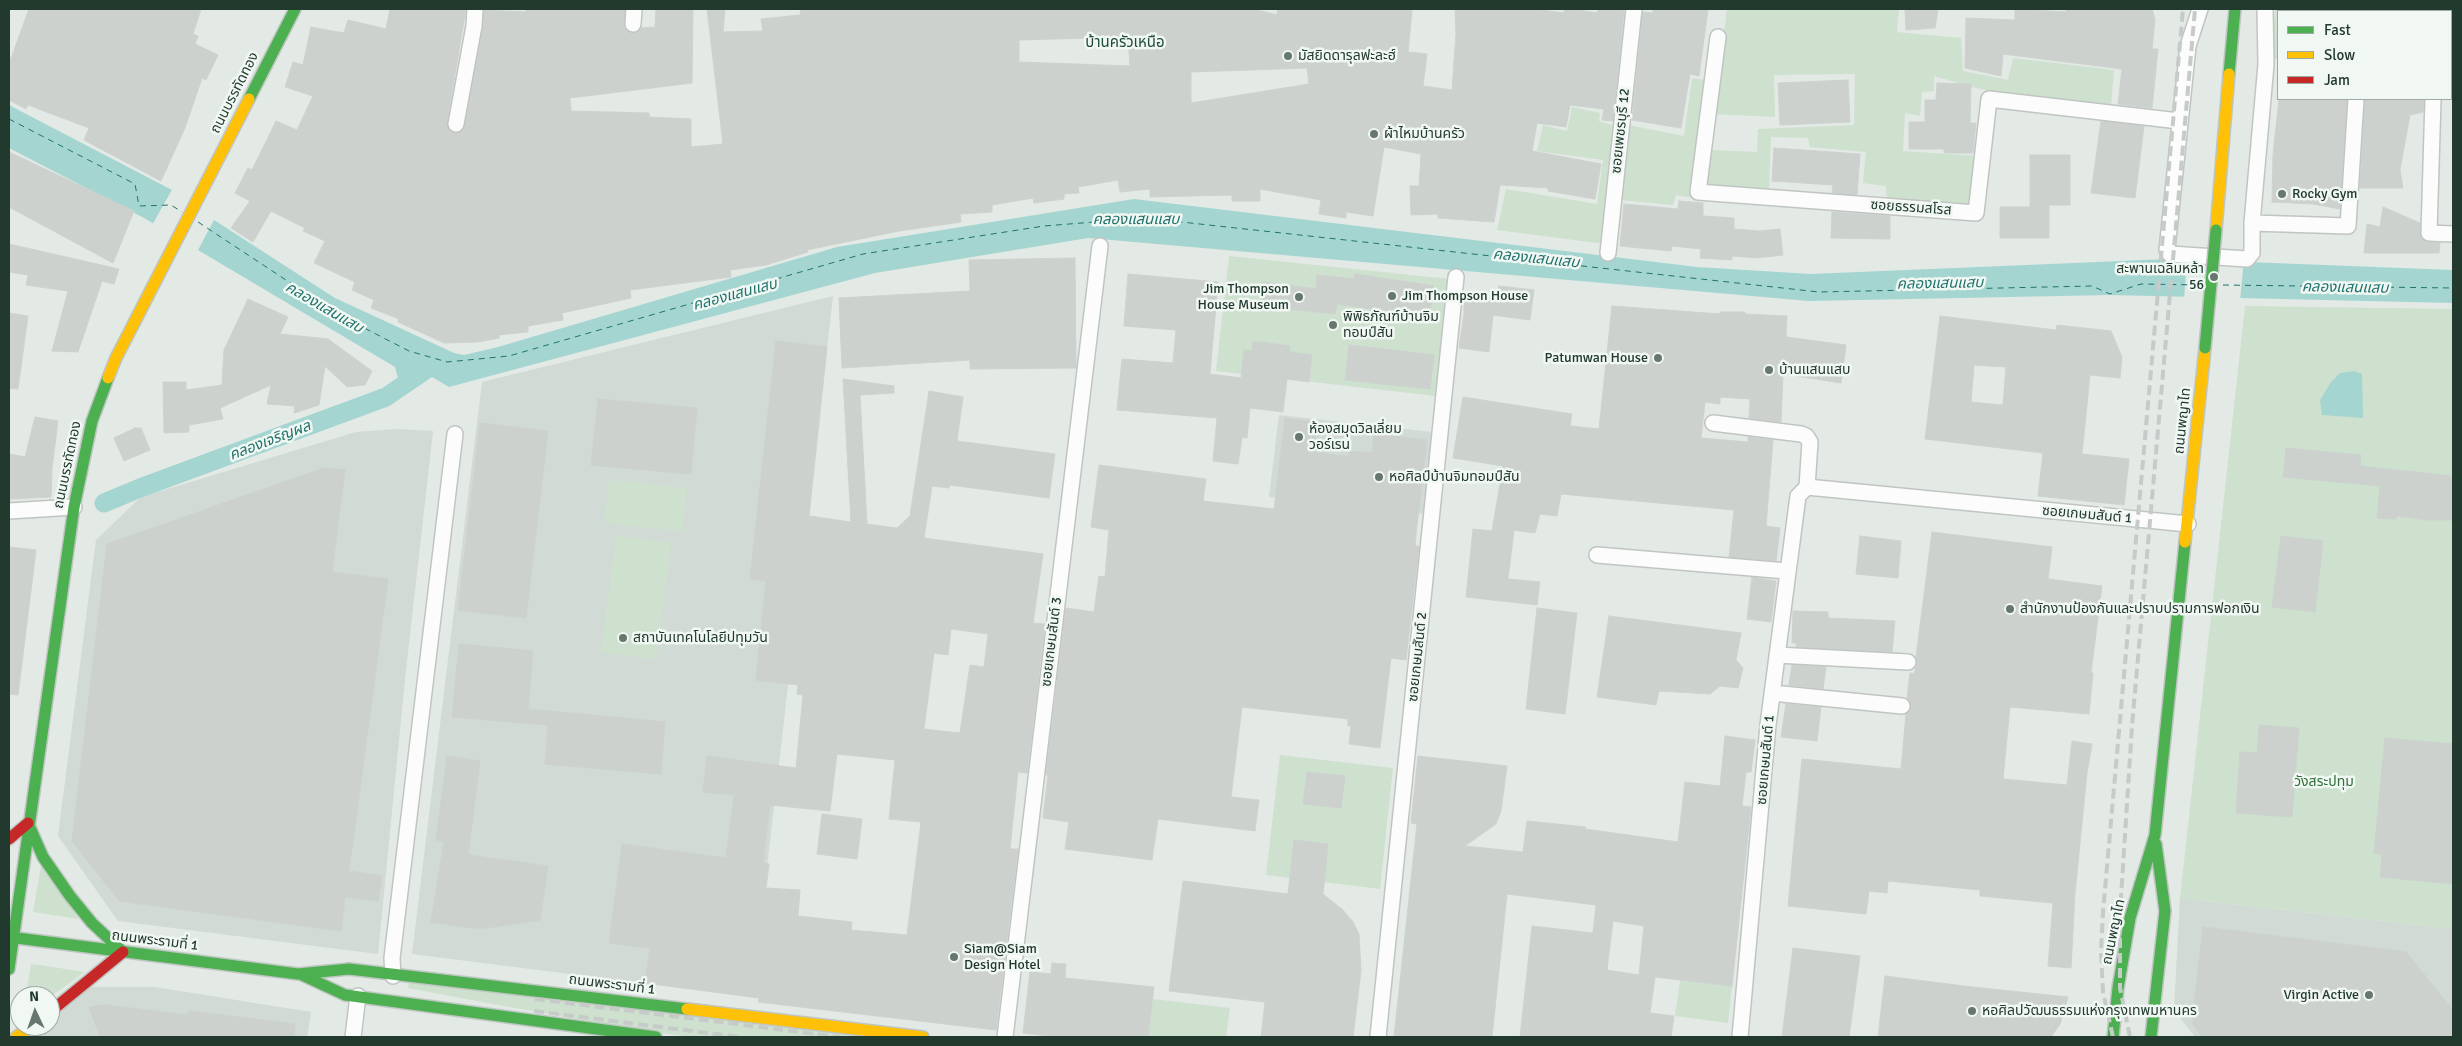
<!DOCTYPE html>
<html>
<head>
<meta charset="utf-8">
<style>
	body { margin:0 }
	#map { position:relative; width:2462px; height:1046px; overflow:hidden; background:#e3e9e5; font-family:Signika,sans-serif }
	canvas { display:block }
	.frame { position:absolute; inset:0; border:10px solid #223a2e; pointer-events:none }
	.legend { position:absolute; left:2277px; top:10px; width:175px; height:90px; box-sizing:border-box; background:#f1f7f3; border:1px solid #9eaba4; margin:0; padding:6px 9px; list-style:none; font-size:15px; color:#223a2e }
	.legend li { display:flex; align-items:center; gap:10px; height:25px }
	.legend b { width:25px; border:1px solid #9eaba4 }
	.north { position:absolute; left:10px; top:986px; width:50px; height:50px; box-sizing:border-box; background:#f1f7f3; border:1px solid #9eaba4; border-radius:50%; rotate:357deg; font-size:14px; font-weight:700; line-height:20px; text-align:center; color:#223a2e }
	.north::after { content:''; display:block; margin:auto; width:18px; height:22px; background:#66776e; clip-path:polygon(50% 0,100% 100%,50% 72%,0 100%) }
</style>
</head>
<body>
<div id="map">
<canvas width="2462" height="1046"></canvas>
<div class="frame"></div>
<ul class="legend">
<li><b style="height:6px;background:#4caf50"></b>Fast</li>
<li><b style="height:6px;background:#ffc107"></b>Slow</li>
<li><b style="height:6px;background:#c62828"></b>Jam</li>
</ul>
<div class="north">N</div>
</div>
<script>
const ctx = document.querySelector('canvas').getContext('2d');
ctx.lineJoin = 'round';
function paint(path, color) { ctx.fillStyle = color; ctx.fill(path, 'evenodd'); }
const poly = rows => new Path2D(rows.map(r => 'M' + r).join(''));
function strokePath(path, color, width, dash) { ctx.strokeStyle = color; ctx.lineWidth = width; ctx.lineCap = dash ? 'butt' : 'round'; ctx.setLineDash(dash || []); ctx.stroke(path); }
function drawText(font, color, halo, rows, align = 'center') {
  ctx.font = font + ' Signika,"Noto Sans Thai",sans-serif'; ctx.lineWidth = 5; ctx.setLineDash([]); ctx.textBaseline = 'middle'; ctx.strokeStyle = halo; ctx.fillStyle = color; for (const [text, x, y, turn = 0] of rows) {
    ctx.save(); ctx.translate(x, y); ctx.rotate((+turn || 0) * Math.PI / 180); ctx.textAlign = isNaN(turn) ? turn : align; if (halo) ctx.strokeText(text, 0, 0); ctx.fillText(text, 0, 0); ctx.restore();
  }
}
const built = poly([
	[833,296,752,997,412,954,482,382],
	[1279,415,1432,432,1423,514,1269,497],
	[396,429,433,431,405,679,378,954,118,921,58,836,96,540,141,497,356,432],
	[2180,898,2453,929,2453,1037,2195,1037,2174,1010],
	[89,987,155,987,311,1012,307,1037,30,1037,41,1026,50,1026,50,1018]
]);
const green = poly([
	[1727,9,1899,9,1897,32,1961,38,1963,71,2008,80,2013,58,2114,70,2111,107,1980,89,1934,76,1934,91,1922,92,1920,116,1905,113,1903,151,1977,156,1973,209,1887,201,1886,186,1863,183,1866,152,1810,147,1808,138,1771,137,1769,193,1702,188,1708,150,1757,152,1758,129,1854,125,1855,74,1774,75,1775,117,1714,114],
	[2275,9,2405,9,2405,11,2278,11,2278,59,2272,59],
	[1692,78,1708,81,1693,198,1676,195,1673,205,1620,200,1628,125,1684,136],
	[1572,107,1600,113,1599,121,1617,127,1605,244,1497,230,1506,189,1597,204,1603,160,1537,151,1543,125,1567,131],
	[1229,256,1450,279,1436,396,1216,371],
	[2245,306,2453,309,2453,929,2180,898],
	[609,480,687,488,682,531,604,523],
	[616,536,671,543,656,659,601,652],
	[1280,755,1393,768,1380,889,1266,875],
	[41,866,79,919,33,912],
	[31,964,40,965,85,972,50,997,26,996],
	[1680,980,1732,986,1728,1023,1675,1016],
	[409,983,864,1037,692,1037,643,1031,493,1004,408,988],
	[1153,999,1230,1008,1226,1037,1148,1037]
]);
const water = poly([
	[9,105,172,190,211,218,335,298,454,353,464,355,498,347,837,247,1134,199,1697,267,1811,274,2169,259,2453,270,2453,303,2110,295,1809,301,1088,238,875,273,449,387,432,377,403,396,395,367,144,218,9,148],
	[2354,371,2362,374,2363,418,2322,415,2320,400,2331,382,2340,373]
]);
const pier = poly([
	[173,188,215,218,197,252,152,225],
	[2187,257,2244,259,2240,301,2184,299]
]);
const canal = poly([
	[104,503,140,488,386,397,421,373]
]);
const ferry = poly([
	[9,119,135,184,139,206,171,205,182,212],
	[198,222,339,315,409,351,447,362,509,356,863,254,1044,226,1145,218,1819,292,2092,286,2110,294,2141,284,2201,285],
	[2223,285,2453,288]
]);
const building = poly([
	[29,9,201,9,193,34,198,36,195,44,218,55,206,80,202,78,185,128,161,181,84,140,89,128,28,105,26,109,9,100,9,64,29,9],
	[390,9,466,9,447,122,450,131,455,133,463,130,465,126,483,28,484,10,526,12,526,9,625,9,624,28,633,33,641,28,655,27,656,9,693,9,692,83,570,98,571,111,649,113,649,117,691,119,691,147,723,144,707,9,725,9,723,32,763,31,761,19,800,15,801,9,1253,9,1277,15,1278,9,1409,9,1412,11,1408,52,1427,54,1423,86,1452,90,1456,34,1455,9,1534,9,1564,13,1564,9,1572,9,1597,13,1598,9,1624,10,1613,121,1602,120,1604,109,1570,105,1566,127,1537,123,1532,151,1601,164,1595,199,1548,191,1548,188,1500,185,1494,222,1438,218,1438,214,1411,215,1410,186,1419,186,1421,154,1384,147,1373,216,1346,212,1346,218,1319,214,1321,200,1260,189,1260,201,1232,201,1232,195,1150,197,1150,189,1120,192,1118,180,1078,187,1079,193,1064,194,1064,199,1034,203,1033,198,992,205,992,212,960,214,961,222,899,231,807,250,808,252,766,265,730,270,731,277,630,290,631,298,562,313,563,320,528,326,528,332,499,335,499,338,478,342,444,343,398,322,399,319,371,308,374,300,352,290,355,282,314,263,325,241,303,231,305,228,271,211,253,242,231,228,250,201,235,193,248,168,252,170,276,121,297,130,313,96,285,87,293,62,303,65,311,27,344,33,348,20,386,29,390,9],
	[1128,37,1130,66,1019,62,1019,40,1128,37],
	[1307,68,1309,84,1191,103,1191,72,1307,68],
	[1653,9,1708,9,1699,76,1690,74,1681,128,1632,120,1643,12,1653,13,1653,9],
	[1905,9,1938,9,1935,28,1906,30,1905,9],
	[2015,9,2066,12,2066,9,2152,9,2155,20,2152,49,2158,49,2152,108,2118,104,2122,69,2003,54,2001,76,1965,68,1966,18,2015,20,2015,9],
	[1848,80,1850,122,1780,125,1778,83,1848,80],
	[1937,83,1971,84,1970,123,1976,123,1973,153,1944,153,1944,149,1909,149,1909,122,1925,122,1925,100,1936,100,1937,83],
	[2279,99,2347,99,2340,209,2313,204,2272,202,2273,155,2279,99],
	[2365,99,2424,99,2423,112,2410,115,2400,170,2403,188,2360,188,2365,99],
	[2101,121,2144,126,2135,198,2091,193,2101,121],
	[1774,148,1860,154,1857,195,1832,193,1833,185,1772,181,1774,148],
	[9,152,134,211,113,263,9,207,9,152],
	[2030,155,2070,155,2070,205,2049,205,2049,238,2000,238,2000,207,2030,207,2030,155],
	[1679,201,1703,203,1703,216,1734,218,1734,229,1759,231,1780,229,1783,255,1757,258,1732,256,1732,260,1700,258,1701,249,1672,246,1671,251,1620,246,1624,204,1678,209,1679,201],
	[2383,207,2420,223,2421,238,2428,242,2440,243,2439,253,2364,253,2367,224,2380,227,2383,207],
	[1832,212,1890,216,1890,239,1831,238,1832,212],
	[9,244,119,269,114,284,102,281,78,352,52,351,68,291,26,285,28,275,9,272,9,244],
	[1075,258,1076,368,970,369,970,360,842,368,839,298,970,291,969,260,1075,258],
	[1128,274,1218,282,1210,374,1241,378,1244,350,1252,351,1253,341,1290,346,1289,352,1312,355,1309,382,1287,379,1283,412,1250,408,1247,438,1242,437,1238,464,1213,461,1217,418,1117,410,1122,359,1173,363,1176,330,1124,326,1128,274],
	[1355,274,1434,286,1429,317,1337,304,1335,314,1260,306,1262,282,1316,289,1317,275,1354,279,1355,274],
	[1499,286,1534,290,1530,320,1493,315,1489,352,1459,348,1464,314,1464,294,1497,296,1499,286],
	[248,299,288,317,280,334,328,339,372,371,365,385,347,387,325,366,319,405,294,413,295,406,267,404,271,385,220,408,223,419,189,425,189,432,164,433,163,382,186,382,186,390,222,385,224,350,248,299],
	[1612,306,1720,314,1720,312,1745,312,1745,314,1787,316,1786,337,1846,345,1841,383,1783,374,1781,422,1749,418,1750,399,1720,397,1720,404,1705,402,1701,438,1748,442,1748,437,1773,440,1766,526,1780,528,1776,561,1729,557,1734,510,1561,494,1557,516,1540,514,1535,533,1514,530,1508,579,1540,582,1537,605,1466,597,1473,529,1492,531,1503,466,1453,458,1463,397,1572,414,1570,426,1599,429,1612,306],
	[9,313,28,316,18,389,9,388,9,313],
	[1940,316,2056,330,2057,325,2111,331,2122,357,2120,378,2090,375,2082,454,2129,459,2124,505,2038,496,2043,453,1925,439,1940,316],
	[1974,365,2006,367,2003,405,1971,402,1974,365],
	[776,341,827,347,809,516,851,522,843,379,894,386,894,393,860,395,867,524,897,528,910,516,929,391,963,397,957,441,1055,454,1049,498,950,485,949,488,932,486,924,538,1043,554,1033,623,1045,624,1027,773,1018,772,1010,849,1018,849,996,1030,758,1002,759,998,645,983,650,948,609,943,622,844,726,858,734,795,703,792,707,756,796,768,803,695,797,694,798,685,756,680,766,581,750,579,776,341],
	[951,629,988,634,984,667,970,665,960,733,924,729,934,653,948,655,951,629],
	[837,754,895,760,889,819,921,822,907,935,851,930,852,922,798,916,800,890,766,888,769,864,763,863,770,805,830,811,837,754],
	[1349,345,1434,355,1430,389,1345,380,1349,345],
	[598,399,697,408,691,474,591,465,598,399],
	[35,417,58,421,52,468,51,497,9,499,9,454,25,457,35,417],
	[1285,418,1317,422,1314,452,1349,457,1349,451,1372,453,1374,434,1427,440,1417,525,1415,546,1419,546,1406,660,1391,658,1380,748,1349,744,1351,726,1348,726,1348,719,1242,707,1231,797,1259,800,1255,831,1158,819,1152,860,1065,849,1069,822,1043,818,1048,775,1046,775,1066,608,1094,612,1099,576,1105,577,1109,530,1091,527,1099,465,1206,479,1203,501,1274,509,1285,418],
	[480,423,548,431,526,618,458,610,480,423],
	[135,428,141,428,150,450,124,461,114,438,135,428],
	[2286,448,2361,455,2360,466,2451,476,2453,520,2428,520,2397,516,2396,519,2377,518,2380,486,2283,477,2286,448],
	[324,468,345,470,332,572,388,579,349,871,382,876,378,901,345,897,341,931,119,901,72,841,107,544,324,468],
	[1932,532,2052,547,2048,579,2102,586,2091,673,2093,673,2089,714,2010,707,2003,779,2067,785,2072,741,2092,744,2087,773,2075,894,2071,968,2048,966,2053,903,1980,896,1980,890,1888,881,1887,893,1869,891,1866,914,1788,906,1802,759,1901,769,1906,714,1911,706,1907,698,1910,673,1914,674,1917,663,1916,657,1932,532],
	[1860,536,1901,541,1898,578,1856,574,1860,536],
	[2281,536,2323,541,2315,612,2272,607,2281,536],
	[9,547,36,550,18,695,9,694,9,547],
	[1752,577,1776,581,1771,622,1747,619,1752,577],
	[1537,608,1577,613,1565,714,1526,709,1537,608],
	[1793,611,1828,612,1828,618,1895,621,1892,652,1796,647,1796,643,1792,643,1793,611],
	[1609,616,1741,633,1736,660,1743,668,1738,688,1720,686,1710,694,1659,691,1656,705,1597,697,1609,616],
	[459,644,533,651,528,709,665,722,661,774,545,764,548,725,452,717,459,644],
	[1792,665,1826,667,1823,689,1789,685,1792,665],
	[1786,704,1821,707,1817,741,1781,737,1786,704],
	[2259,725,2299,728,2292,817,2236,813,2240,752,2257,753,2259,725],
	[1725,736,1755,740,1751,772,1746,772,1742,806,1751,807,1732,986,1655,977,1650,1013,1674,1016,1671,1037,1520,1037,1532,926,1593,933,1596,905,1507,894,1492,1037,1394,1037,1417,824,1411,823,1418,756,1507,766,1501,811,1496,824,1465,846,1523,852,1527,821,1586,827,1585,829,1678,842,1685,782,1720,786,1725,736],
	[1613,921,1644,926,1639,975,1607,970,1613,921],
	[2385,738,2453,744,2453,884,2380,877,2382,854,2374,853,2385,738],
	[447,756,480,761,468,855,548,866,540,920,480,929,431,922,444,841,436,840,447,756],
	[1307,772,1345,776,1341,808,1303,804,1307,772],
	[822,814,862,819,857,859,817,854,822,814],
	[1294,840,1328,844,1323,894,1343,910,1353,922,1359,934,1361,971,1353,1037,1261,1037,1265,1002,1169,991,1183,881,1288,894,1294,840],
	[2203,927,2406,952,2453,1010,2453,1037,2202,1037,2192,1023,2203,927],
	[1793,948,1860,956,1849,1037,1782,1037,1793,948],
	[1052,963,1066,964,1065,978,1154,987,1148,1037,1058,1037,1023,1033,1030,972,1051,974,1052,963],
	[1885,976,1972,987,2068,997,2060,1024,2051,1037,1878,1037,1885,976],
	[105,1005,188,1015,189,1011,295,1024,294,1037,100,1037,89,1007,105,1005]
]);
const street = poly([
	[2200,9,2188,46,2167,250,2170,254,2247,259,2252,253,2252,223,2266,64,2265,9],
	[2451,15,2451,9],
	[633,24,634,9],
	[1718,37,1698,192,1976,213,1989,99,2179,121],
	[2451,73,2453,73],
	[2433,99,2429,233,2453,234],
	[456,124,474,26,475,9],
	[2252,223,2348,226,2356,99],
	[1608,253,1634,9],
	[1713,423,1801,434,1806,436,1810,442,1807,487],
	[9,511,74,507],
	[1597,555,1787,571],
	[1777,655,1908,662],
	[1772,693,1902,706],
	[393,976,392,958,455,434],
	[353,1037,358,996],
	[1005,1037,1100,246],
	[1378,1037,1456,277],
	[1740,1037,1768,725,1798,496,1807,487,2188,524]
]);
const fast = poly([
	[2229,74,2235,9],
	[249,99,295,9],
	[28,823,43,857,70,896,92,923,123,952],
	[9,937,298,974,349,969,687,1009],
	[9,969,74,507,92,421,108,378],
	[300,974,345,995,656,1037],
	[2113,1037,2118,988,2130,918,2155,835,2185,542],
	[2151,1037,2165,911,2156,844]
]);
const slow = poly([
	[2216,230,2229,74],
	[108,378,116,358,249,99],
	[2185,542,2205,348],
	[687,1009,923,1037],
	[16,1037,32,1026]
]);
const jam = poly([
	[9,839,28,823],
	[50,1012,123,952]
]);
const rail = poly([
	[535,999,840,1037],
	[534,1011,740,1037],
	[2113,1037,2103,992,2101,951,2103,912,2183,9],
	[2130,1037,2120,988,2120,913,2132,726,2195,9]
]);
const fastBridge = poly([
	[2205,348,2216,230]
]);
const markers = [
	[1288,56,5,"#66776e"],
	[1374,134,5,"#66776e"],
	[2282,194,5,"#66776e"],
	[2214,277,5,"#66776e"],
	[1392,296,5,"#66776e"],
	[1299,297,5,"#66776e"],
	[1333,325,5,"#66776e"],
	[1658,358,5,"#66776e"],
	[1769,370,5,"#66776e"],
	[1299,437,5,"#66776e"],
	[1379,477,5,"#66776e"],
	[2010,609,5,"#66776e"],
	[623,638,5,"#66776e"],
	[954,957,5,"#66776e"],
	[2369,995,5,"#66776e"],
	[1972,1011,5,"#66776e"]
];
const poiNames = [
	["มัสยิดดารุลฟะละฮ์",1298,56],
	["ผ้าไหมบ้านครัว",1384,134],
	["Rocky Gym",2292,194],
	["สะพานเฉลิมหล้า",2204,269,"right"],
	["56",2204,285,"right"],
	["Jim Thompson",1289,289,"right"],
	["House Museum",1289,305,"right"],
	["Jim Thompson House",1402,296],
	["พิพิธภัณฑ์บ้านจิม",1343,317],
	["ทอมป์สัน",1343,333],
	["Patumwan House",1648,358,"right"],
	["บ้านแสนแสบ",1779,370],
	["ห้องสมุดวิลเลี่ยม",1309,429],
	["วอร์เรน",1309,445],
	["หอศิลป์บ้านจิมทอมป์สัน",1389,477],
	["สำนักงานป้องกันและปราบปรามการฟอกเงิน",2020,609],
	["สถาบันเทคโนโลยีปทุมวัน",633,638],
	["Siam@Siam",964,949],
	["Design Hotel",964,965],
	["Virgin Active",2359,995,"right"],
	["หอศิลปวัฒนธรรมแห่งกรุงเทพมหานคร",1982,1011]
];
const streetNames = [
	["ถนนบรรทัดทอง",235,93,-63],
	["ซอยเพชรบุรี 12",1621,131,-84],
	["ซอยธรรมสโรส",1911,208,4],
	["ถนนพญาไท",2183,421,-84],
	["ถนนบรรทัดทอง",68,465,-78],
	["ซอยเกษมสันต์ 1",2087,515,5],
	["ซอยเกษมสันต์ 3",1052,642,-83],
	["ซอยเกษมสันต์ 2",1418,657,-84],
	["ซอยเกษมสันต์ 1",1766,760,-85],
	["ถนนพญาไท",2114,932,-78],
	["ถนนพระรามที่ 1",155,941,7],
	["ถนนพระรามที่ 1",612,985,7]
];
const parkNames = [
	["วังสระปทุม",2324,782]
];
const neighbourhoodNames = [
	["บ้านครัวเหนือ",1125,43]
];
const waterNames = [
	["คลองแสนแสบ",1136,220],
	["คลองแสนแสบ",1536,259,6],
	["คลองแสนแสบ",1940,284,-1],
	["คลองแสนแสบ",2345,288,1],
	["คลองแสนแสบ",735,295,-15],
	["คลองแสนแสบ",324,308,30],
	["คลองเจริญผล",270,441,-21]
];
paint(built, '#d1dad4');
paint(green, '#cde1ce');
paint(water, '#a5d5d1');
paint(pier, '#e3e9e5');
strokePath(canal, '#a5d5d1', 19);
strokePath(ferry, '#20736d', 1, [6, 5]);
paint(building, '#ccd1ce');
strokePath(building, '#ccd2ce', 1);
strokePath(street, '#c0c5c2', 18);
strokePath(fast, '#bfc6c2', 14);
strokePath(slow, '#bfc6c2', 14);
strokePath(jam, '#bfc6c2', 14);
strokePath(street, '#fbfcfb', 15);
strokePath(fast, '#4caf50', 11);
strokePath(slow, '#ffc107', 11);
strokePath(jam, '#c62828', 11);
strokePath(rail, '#c6cac8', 4, [10, 5]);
strokePath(fastBridge, '#bcc4c0', 14, []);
strokePath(fastBridge, '#4caf50', 11);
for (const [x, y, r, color] of markers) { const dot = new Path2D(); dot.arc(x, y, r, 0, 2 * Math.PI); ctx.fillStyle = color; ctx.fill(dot); strokePath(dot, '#f1f7f3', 2); }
drawText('14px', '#223a2e', '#f1f7f3', poiNames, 'left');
drawText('14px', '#223a2e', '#f1f7f3', streetNames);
drawText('14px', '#2f6f38', '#f1f7f3', parkNames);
drawText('15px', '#1f4b36', '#f1f7f3', neighbourhoodNames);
drawText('italic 15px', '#20736d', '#f1f7f3', waterNames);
</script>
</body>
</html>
